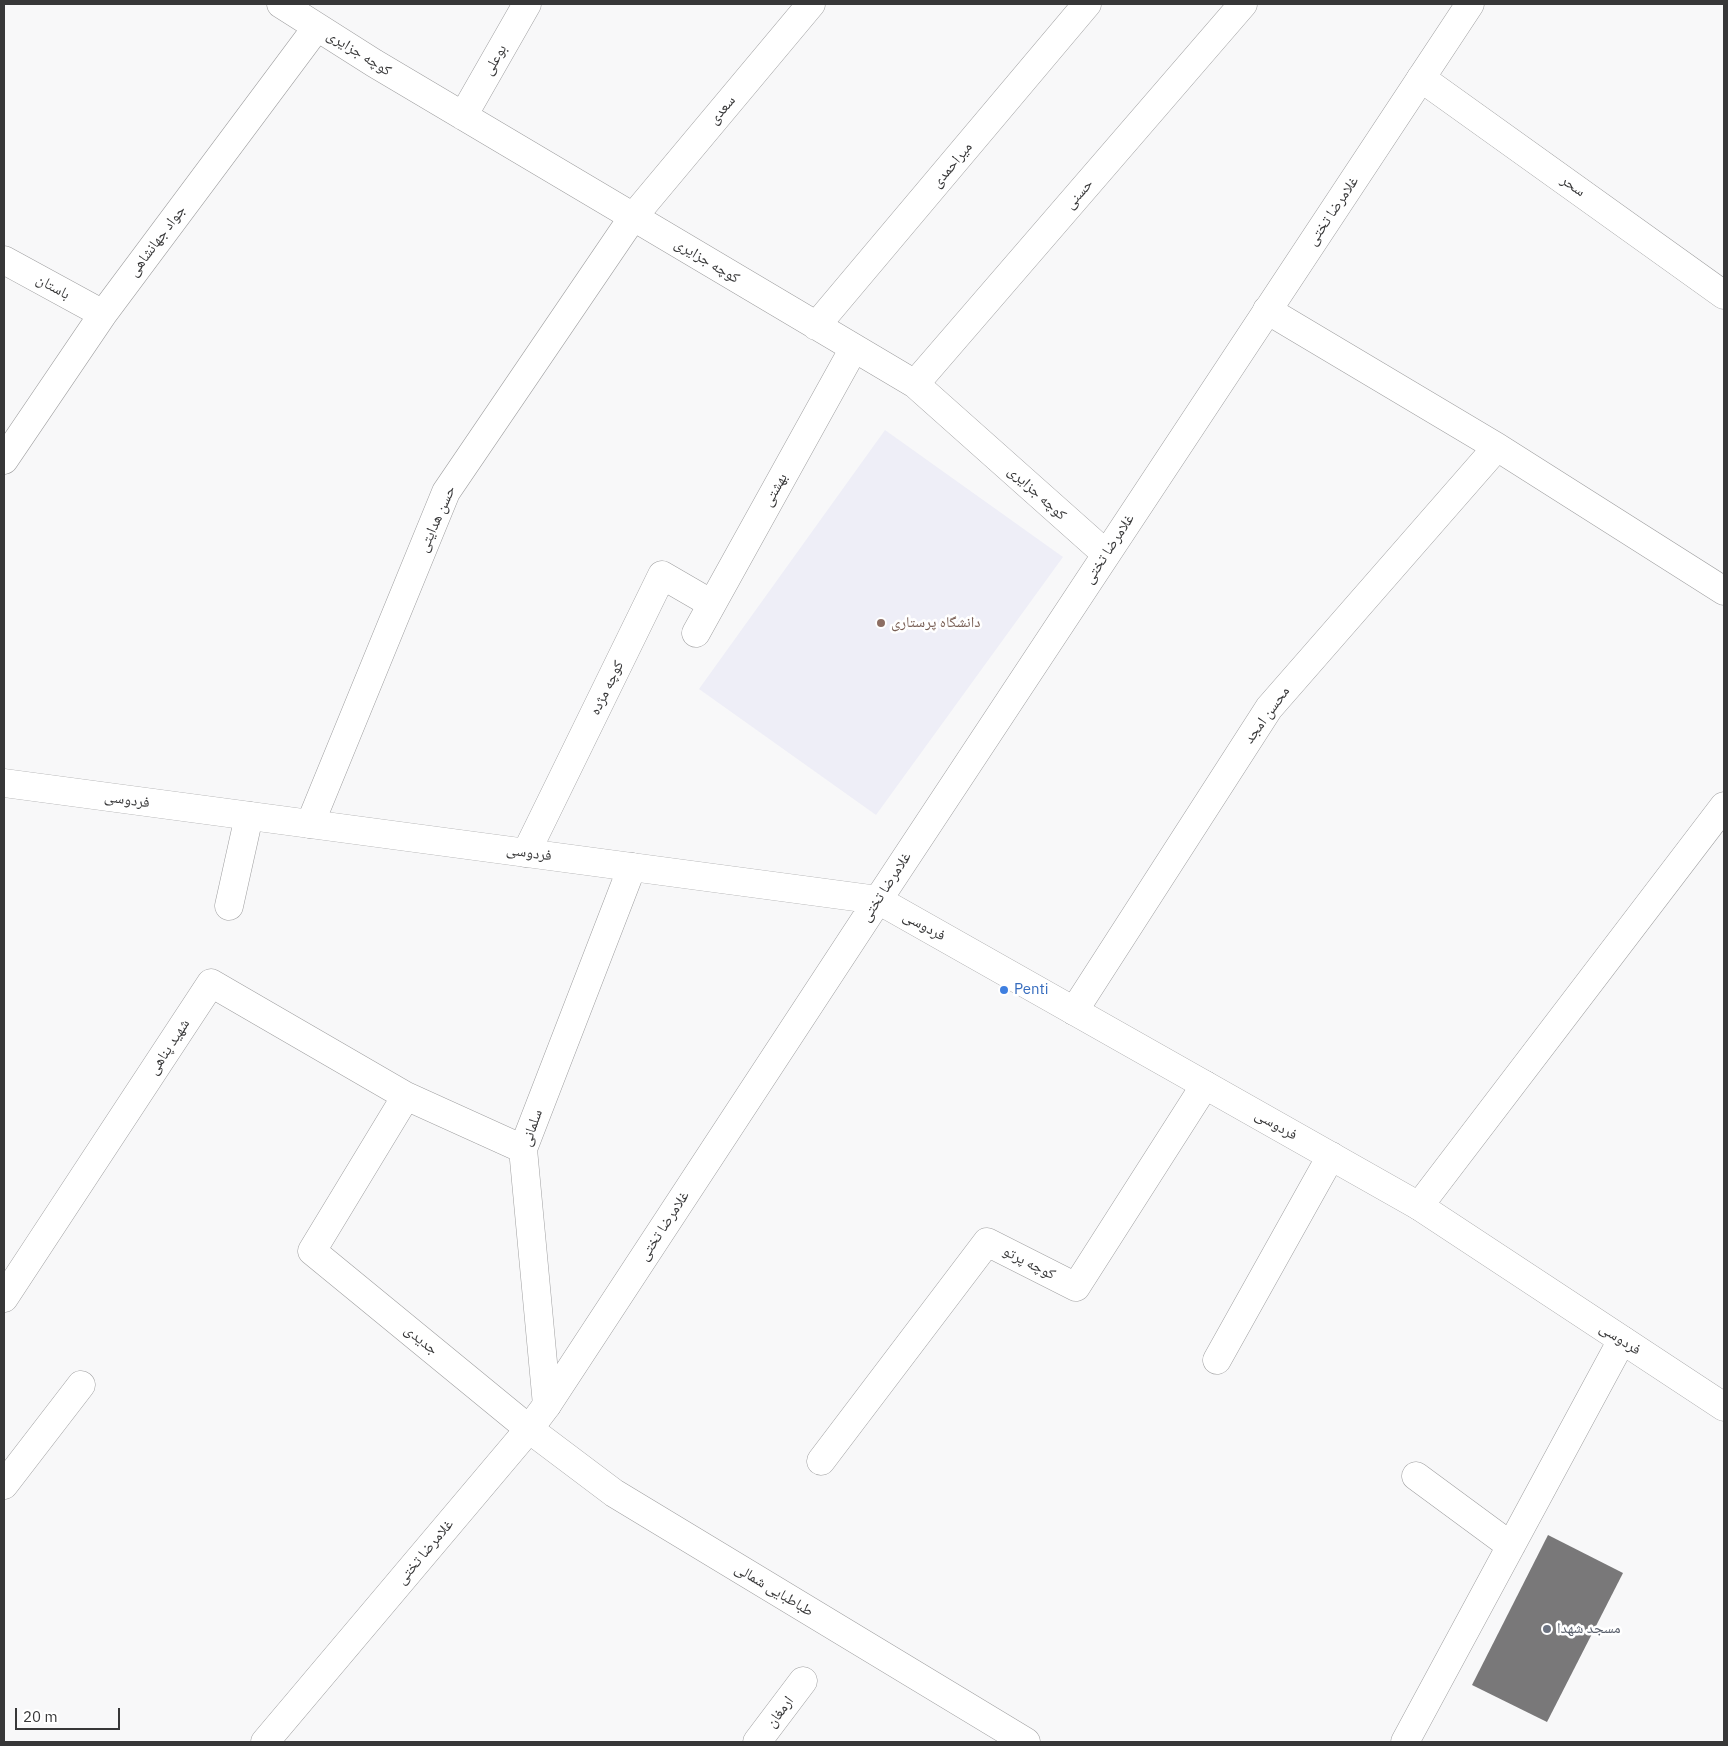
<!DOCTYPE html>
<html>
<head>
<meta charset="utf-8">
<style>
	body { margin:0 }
	#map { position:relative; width:1728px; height:1746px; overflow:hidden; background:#f8f8f9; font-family:"IBM Plex Sans",sans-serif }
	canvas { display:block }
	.frame { position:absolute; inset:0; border:5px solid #373738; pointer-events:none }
	.scale { position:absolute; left:15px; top:1708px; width:105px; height:22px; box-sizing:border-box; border:2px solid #373738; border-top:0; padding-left:6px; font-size:15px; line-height:18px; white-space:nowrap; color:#373738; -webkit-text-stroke:4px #fff; paint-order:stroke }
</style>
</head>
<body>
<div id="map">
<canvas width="1728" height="1746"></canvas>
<div class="frame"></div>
<div class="scale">20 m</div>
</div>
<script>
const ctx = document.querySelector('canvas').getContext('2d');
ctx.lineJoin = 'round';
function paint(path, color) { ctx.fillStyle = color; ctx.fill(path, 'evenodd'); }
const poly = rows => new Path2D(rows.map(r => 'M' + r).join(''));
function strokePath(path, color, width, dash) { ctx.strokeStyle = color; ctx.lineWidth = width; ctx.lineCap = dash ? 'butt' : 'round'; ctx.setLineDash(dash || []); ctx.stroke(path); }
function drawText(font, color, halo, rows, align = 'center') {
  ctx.font = font + ' "IBM Plex Sans","Noto Naskh Arabic",sans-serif'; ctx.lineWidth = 5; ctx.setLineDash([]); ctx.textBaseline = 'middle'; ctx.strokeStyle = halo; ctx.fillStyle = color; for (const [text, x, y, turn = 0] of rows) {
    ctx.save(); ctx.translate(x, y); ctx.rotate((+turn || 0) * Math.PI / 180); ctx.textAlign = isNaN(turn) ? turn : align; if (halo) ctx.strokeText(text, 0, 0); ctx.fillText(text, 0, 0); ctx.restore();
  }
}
const built = poly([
	[885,430,1063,557,876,815,699,689]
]);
const building = poly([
	[1548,1535,1623,1573,1547,1722,1472,1685]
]);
const street = poly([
	[281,4,374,63,915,384,1106,554],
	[1421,78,1724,295],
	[463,116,527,4],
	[4,260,103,314],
	[1267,310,1497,447,1724,591],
	[816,326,1087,4],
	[915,384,1243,4],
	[4,460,103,314,317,27],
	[696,633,854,348],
	[310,824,446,492,633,217,811,4],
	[526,853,662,575,712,604],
	[229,906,249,816],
	[1074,1011,1269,708,1497,447],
	[523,1149,406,1096,312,1251,529,1429],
	[1419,1206,1724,806],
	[4,1298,211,983,406,1096],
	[1217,1360,1331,1156],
	[547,1405,523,1149,632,867],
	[821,1461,987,1242,1076,1287,1205,1085],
	[1416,1476,1511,1546],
	[4,1485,81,1385],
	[757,1742,803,1681],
	[1405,1742,1622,1340]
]);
const secondary = poly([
	[4,783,878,900,1419,1206,1724,1407],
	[529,1429,614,1493,1026,1742],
	[265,1742,529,1429,547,1405,878,900,1470,4]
]);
const markers = [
	[881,623,5,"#8d6e63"],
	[1004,990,5,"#3f7fe0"],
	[1547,1629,5,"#6b7280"]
];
const streetNames = [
	["کوچه جزایری",359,53,32],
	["بوعلی",495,60,-60],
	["سعدی",722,110,-50],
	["میراحمدی",952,165,-50],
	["سحر",1573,186,35],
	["حسنی",1079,194,-49],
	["غلامرضا تختی",1333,211,-56],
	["جواد جهانشاهی",157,241,-53],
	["کوچه جزایری",707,261,31],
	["باستان",53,287,29],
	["بهشتی",775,490,-61],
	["کوچه جزایری",1037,493,42],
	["حسن هدایتی",437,519,-66],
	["غلامرضا تختی",1109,549,-57],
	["کوچه مژده",607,688,-64],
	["محسن امجد",1267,715,-54],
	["فردوسی",127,800,8],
	["فردوسی",529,853,8],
	["غلامرضا تختی",886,887,-57],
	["فردوسی",924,926,29],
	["شهید پناهی",169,1047,-57],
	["فردوسی",1276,1125,30],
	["سلمانی",532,1128,-71],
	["غلامرضا تختی",664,1226,-57],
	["کوچه پرتو",1029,1263,27],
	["فردوسی",1620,1339,33],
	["جدیدی",421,1340,39],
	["غلامرضا تختی",425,1552,-50],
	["طباطبایی شمالی",774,1590,31],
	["ارمغان",780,1712,-53]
];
const educationNames = [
	["دانشگاه پرستاری",891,623]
];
const shopNames = [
	["Penti",1014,990]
];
const worshipNames = [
	["مسجد شهدا",1557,1629]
];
paint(built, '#eeeef7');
paint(building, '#797879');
strokePath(street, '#9f9fa0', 29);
strokePath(secondary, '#9f9fa0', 29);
strokePath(street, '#fff', 28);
strokePath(secondary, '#fff', 28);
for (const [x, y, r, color] of markers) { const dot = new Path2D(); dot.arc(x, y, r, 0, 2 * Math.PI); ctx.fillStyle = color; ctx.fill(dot); strokePath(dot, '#fff', 2); }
drawText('15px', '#373738', '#fff', streetNames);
drawText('15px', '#785e54', '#fff', educationNames, 'left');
drawText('15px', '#366cbe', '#fff', shopNames, 'left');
drawText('15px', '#5b616d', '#fff', worshipNames, 'left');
</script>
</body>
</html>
